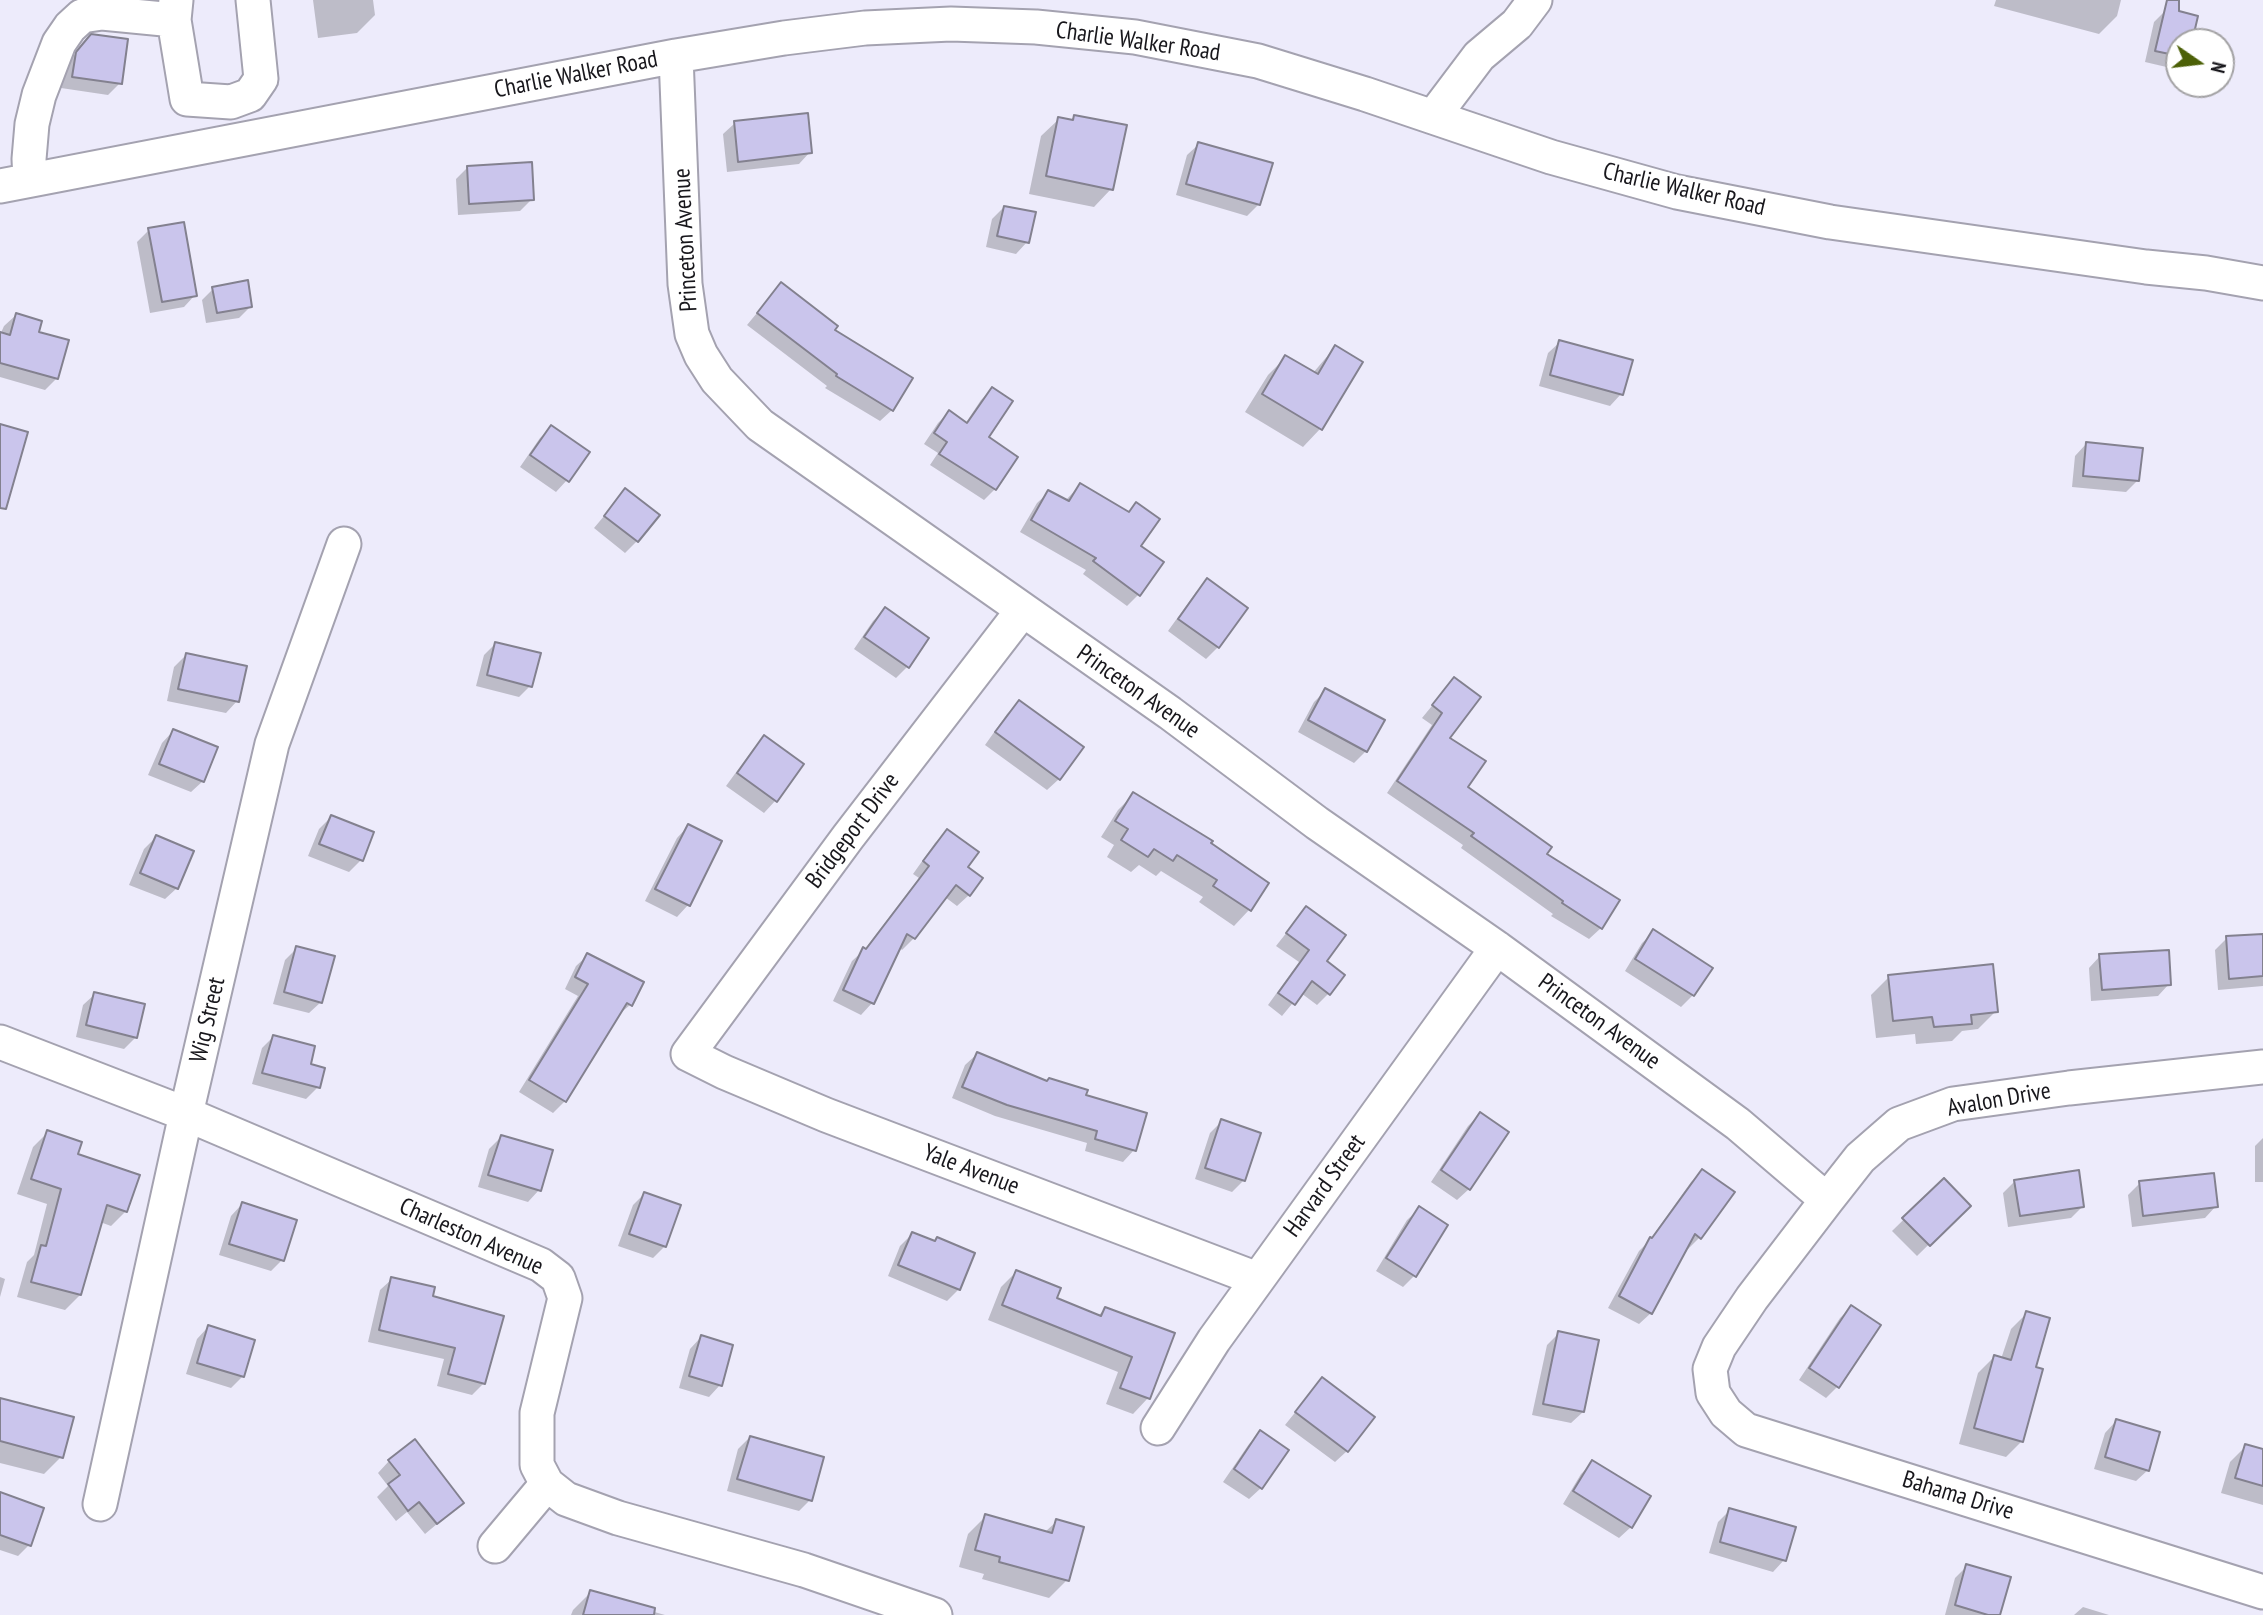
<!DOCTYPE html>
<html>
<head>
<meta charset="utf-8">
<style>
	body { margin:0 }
	#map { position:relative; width:2263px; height:1615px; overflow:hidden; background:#edebfb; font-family:"PT Sans Narrow",sans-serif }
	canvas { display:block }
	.north { position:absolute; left:2165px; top:28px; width:70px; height:70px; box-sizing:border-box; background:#fff; border:2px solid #a3a2a4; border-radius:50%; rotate:104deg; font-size:19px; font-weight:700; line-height:28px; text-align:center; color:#18171c }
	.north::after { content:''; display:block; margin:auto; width:24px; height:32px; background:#4c6007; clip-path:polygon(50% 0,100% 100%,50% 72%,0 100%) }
</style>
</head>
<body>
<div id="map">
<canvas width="2263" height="1615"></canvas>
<div class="north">N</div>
</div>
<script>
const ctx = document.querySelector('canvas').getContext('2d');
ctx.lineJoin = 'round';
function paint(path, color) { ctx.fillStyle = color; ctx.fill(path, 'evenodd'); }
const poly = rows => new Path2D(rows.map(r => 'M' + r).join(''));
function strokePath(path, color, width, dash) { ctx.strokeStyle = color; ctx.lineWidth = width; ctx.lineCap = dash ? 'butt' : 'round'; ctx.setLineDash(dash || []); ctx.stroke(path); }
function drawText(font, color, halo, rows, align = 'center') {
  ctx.font = font + ' "PT Sans Narrow",sans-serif'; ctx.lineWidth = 7; ctx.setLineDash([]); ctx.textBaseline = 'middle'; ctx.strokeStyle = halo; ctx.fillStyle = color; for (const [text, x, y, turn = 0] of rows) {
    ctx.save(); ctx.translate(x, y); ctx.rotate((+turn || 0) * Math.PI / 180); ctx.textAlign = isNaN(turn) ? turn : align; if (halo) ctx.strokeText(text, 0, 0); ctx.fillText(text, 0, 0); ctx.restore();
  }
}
const shadow = poly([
	[313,0,373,0,375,15,357,33,318,38],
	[1996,0,2121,0,2117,16,2099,34,1994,6],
	[2166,10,2190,42,2179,42,2179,65,2175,69,2145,62,2154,22],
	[91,36,120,83,108,95,61,88,65,65],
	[1075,117,1111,189,1094,207,1029,194,1041,136,1059,119,1070,121],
	[735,123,810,152,799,164,727,172,723,134],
	[1199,144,1259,204,1247,216,1176,195,1187,155],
	[468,167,532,199,520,211,458,215,456,179],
	[1004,207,1027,242,1016,254,986,247,992,219],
	[149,230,195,295,184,307,150,313,137,242],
	[781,284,832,331,892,410,880,421,825,388,827,386,747,325],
	[213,289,251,306,239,318,206,323,202,300],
	[16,315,37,333,57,378,45,390,0,377,0,335,4,326],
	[1560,342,1621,394,1610,406,1539,386,1548,353],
	[1335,347,1361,362,1320,429,1303,447,1245,412,1268,375,1286,357,1313,373],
	[992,389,986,438,1016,458,995,489,984,500,930,465,938,453,924,444,938,423,949,412,965,424,981,400],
	[552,427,567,480,556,492,520,467,540,438],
	[2086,444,2138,480,2126,492,2072,487,2075,456],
	[1080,485,1128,513,1137,504,1139,594,1127,606,1083,574,1086,570,1020,532,1037,503,1049,492,1065,501],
	[625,491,637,541,625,553,594,528],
	[1208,581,1218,647,1206,659,1168,631,1196,592],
	[885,609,907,667,896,678,854,649,873,621],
	[496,643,530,686,519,697,476,686,484,655],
	[186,655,237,701,226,713,167,701,174,667],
	[1454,679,1448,738,1466,788,1545,855,1601,928,1589,939,1551,916,1553,914,1461,848,1463,845,1387,793,1432,725,1422,718],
	[1325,691,1366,751,1354,763,1298,732,1314,702],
	[1019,702,1059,779,1047,790,985,745,1007,714],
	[173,731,203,781,191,792,148,775,162,743],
	[764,737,802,764,775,801,764,813,726,786,753,749],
	[1134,794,1209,844,1249,910,1234,926,1199,902,1203,897,1161,871,1156,876,1139,865,1131,872,1107,857,1114,845,1101,837,1118,810],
	[331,817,372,833,361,860,349,872,308,856,319,829],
	[688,826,688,905,677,917,645,901,677,838],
	[947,831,966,868,969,895,957,906,945,897,914,938,902,950,899,947,872,1003,861,1015,833,1001,852,961,864,950,919,878,913,874,935,843],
	[156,837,177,888,165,899,129,885,144,849],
	[1306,908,1324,962,1329,993,1317,1005,1301,993,1282,1016,1268,1005,1299,962,1276,946],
	[1654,932,1693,995,1681,1007,1625,971,1642,943],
	[2263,935,2263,986,2218,990,2215,950,2227,938],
	[297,948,321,1002,309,1013,273,1004,285,960],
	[588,955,630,1005,617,1016,565,1101,553,1113,519,1092,578,996,565,989,576,966],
	[2100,956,2169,984,2158,996,2091,1001,2089,968],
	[1889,977,1996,1011,1978,1029,1962,1031,1952,1041,1916,1044,1915,1034,1876,1038,1871,995],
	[95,994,136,1037,124,1049,76,1037,83,1005],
	[273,1037,309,1065,318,1087,306,1099,252,1084,262,1048],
	[977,1054,1084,1096,1134,1150,1123,1162,1085,1151,1087,1143,995,1116,952,1098,965,1065],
	[1480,1114,1469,1189,1457,1200,1431,1182,1468,1126],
	[1222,1121,1244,1180,1232,1192,1195,1179,1210,1133],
	[48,1132,76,1155,126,1211,111,1226,100,1222,80,1295,65,1310,17,1297,27,1262,34,1255,47,1204,17,1194,33,1147],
	[501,1137,539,1190,528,1202,478,1187,489,1149],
	[2263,1138,2263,1182,2255,1182,2255,1146],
	[1702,1171,1699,1238,1688,1249,1686,1247,1651,1313,1639,1324,1608,1308,1639,1251,1649,1241,1691,1182],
	[1944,1180,1968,1206,1917,1256,1892,1231],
	[2015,1181,2083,1206,2071,1218,2008,1227,2003,1193],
	[2140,1183,2216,1206,2205,1218,2132,1227,2128,1195],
	[644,1194,665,1246,653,1258,618,1246,633,1205],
	[242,1204,282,1260,271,1271,219,1255,231,1216],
	[1419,1209,1414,1276,1403,1287,1376,1271,1407,1220],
	[912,1234,959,1289,947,1301,888,1276,900,1246],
	[1016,1272,1055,1299,1098,1316,1105,1309,1172,1334,1148,1398,1133,1414,1106,1404,1118,1372,988,1320,1001,1287],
	[0,1277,5,1279,0,1297],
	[392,1279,431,1298,484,1383,472,1395,437,1386,444,1359,368,1342,380,1290],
	[1851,1307,1838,1386,1826,1398,1799,1380,1840,1318],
	[2027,1313,2034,1368,2022,1441,2006,1457,1959,1444,1978,1373,1994,1357,2001,1359,2011,1329],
	[208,1327,243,1376,231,1388,186,1374,197,1339],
	[1559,1333,1583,1412,1571,1423,1532,1415,1547,1345],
	[701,1337,720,1385,709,1397,679,1388,690,1349],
	[1322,1379,1347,1451,1335,1462,1285,1425],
	[0,1399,61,1457,44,1474,0,1463],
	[2116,1421,2148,1470,2136,1481,2094,1469,2105,1433],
	[1261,1432,1261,1488,1249,1499,1223,1482,1249,1444],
	[750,1437,810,1500,799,1511,727,1491,738,1449],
	[2246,1446,2263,1451,2263,1505,2221,1493,2230,1462],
	[389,1461,462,1503,425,1534,407,1512,396,1521,377,1497,388,1486,378,1473],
	[1593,1462,1631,1527,1619,1538,1563,1504,1581,1474],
	[0,1494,29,1545,18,1556,0,1550],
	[1730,1510,1784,1560,1773,1572,1709,1553,1718,1522],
	[986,1516,1045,1532,1057,1521,1067,1580,1049,1598,982,1579,984,1574,959,1567,968,1534],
	[1967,1566,1998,1615,1945,1615,1955,1578],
	[591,1592,644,1609,665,1615,571,1615,573,1610],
	[2083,1607,2109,1615,2074,1615]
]);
const building = poly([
	[2167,0,2179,0,2179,11,2198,16,2192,42,2179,42,2179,56,2155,51,2167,0],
	[91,34,128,39,122,84,72,77,76,52,91,34],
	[808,113,812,153,738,162,734,121,808,113],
	[1074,115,1127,125,1113,190,1046,176,1058,117,1073,120,1074,115],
	[1198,142,1273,163,1260,205,1186,184,1198,142],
	[532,162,534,200,469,204,467,166,532,162],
	[1004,206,1036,212,1029,243,997,236,1004,206],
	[184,222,197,296,162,302,148,228,184,222],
	[248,280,252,307,217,313,212,287,248,280],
	[781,282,838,326,835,330,913,378,893,411,836,376,837,374,757,313,781,282],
	[16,313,42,321,39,332,69,340,58,379,0,363,0,332,10,335,16,313],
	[1559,340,1633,360,1623,395,1550,375,1559,340],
	[1335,345,1363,362,1322,430,1262,394,1285,355,1318,374,1335,345],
	[992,387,1013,401,989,437,1018,457,996,490,939,454,947,442,934,433,949,410,967,423,992,387],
	[0,424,28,432,6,509,0,508,0,424],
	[551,425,590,452,569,482,530,455,551,425],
	[2086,442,2143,448,2139,481,2083,476,2086,442],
	[1080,483,1129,512,1136,502,1160,519,1141,546,1164,562,1140,596,1093,561,1096,558,1031,520,1048,490,1069,501,1080,483],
	[625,488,660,515,638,542,604,516,625,488],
	[1207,578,1248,608,1219,648,1178,619,1207,578],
	[885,607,929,638,909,668,864,637,885,607],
	[495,642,541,653,532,687,487,675,495,642],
	[186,653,247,666,239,702,178,689,186,653],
	[1454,677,1481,697,1450,738,1486,761,1468,787,1552,847,1547,854,1620,900,1602,929,1562,903,1563,901,1471,836,1474,833,1397,781,1442,713,1432,705,1454,677],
	[1325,688,1385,720,1367,752,1308,720,1325,688],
	[1019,700,1084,747,1060,780,995,732,1019,700],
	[173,729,218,747,204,782,159,764,173,729],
	[764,735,804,764,777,802,737,773,764,735],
	[1133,792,1213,841,1211,843,1269,883,1251,911,1213,886,1217,880,1177,855,1173,861,1154,849,1148,857,1121,840,1128,829,1115,821,1133,792],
	[331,815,374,832,363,861,319,844,331,815],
	[688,824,722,841,690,906,655,889,688,824],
	[947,829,979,852,968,867,983,878,970,896,956,885,915,939,907,934,874,1004,843,990,863,947,866,949,929,866,923,861,947,829],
	[156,835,194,851,178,889,140,873,156,835],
	[1306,906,1346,935,1327,961,1345,975,1330,995,1312,981,1295,1005,1278,993,1309,950,1286,933,1306,906],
	[1653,929,1713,968,1694,996,1635,959,1653,929],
	[2263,934,2263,976,2229,979,2226,936,2263,934],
	[296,946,335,956,322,1003,284,992,296,946],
	[2169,950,2171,985,2102,990,2099,954,2169,950],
	[587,953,644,982,632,1006,627,1003,566,1102,529,1080,588,984,575,977,587,953],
	[1993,964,1998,1012,1971,1015,1972,1024,1934,1027,1932,1017,1893,1021,1888,975,1993,964],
	[94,992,145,1004,137,1038,86,1025,94,992],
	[273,1035,315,1046,311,1064,325,1068,320,1088,262,1073,273,1035],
	[977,1052,1047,1081,1049,1078,1088,1090,1086,1095,1147,1113,1136,1151,1095,1139,1097,1131,1007,1105,962,1087,977,1052],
	[1480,1112,1509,1132,1470,1190,1441,1170,1480,1112],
	[1221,1119,1261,1133,1245,1181,1205,1168,1221,1119],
	[47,1130,82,1142,78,1154,140,1175,127,1212,107,1205,81,1295,31,1282,41,1245,46,1246,61,1189,31,1179,47,1130],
	[501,1135,553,1150,541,1191,488,1175,501,1135],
	[1702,1169,1735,1192,1701,1239,1695,1234,1652,1314,1619,1296,1650,1237,1652,1238,1702,1169],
	[2079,1170,2084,1207,2020,1216,2014,1180,2079,1170],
	[2214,1173,2218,1207,2143,1216,2139,1181,2214,1173],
	[1944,1178,1971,1206,1930,1246,1902,1218,1944,1178],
	[644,1192,681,1205,666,1247,629,1234,644,1192],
	[242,1202,297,1220,284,1261,229,1244,242,1202],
	[1419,1206,1448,1225,1416,1277,1386,1258,1419,1206],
	[912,1232,935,1241,937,1237,975,1253,960,1290,898,1265,912,1232],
	[1016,1270,1061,1288,1057,1298,1101,1316,1105,1307,1175,1333,1150,1399,1120,1388,1132,1357,1002,1305,1016,1270],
	[391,1277,435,1287,433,1296,504,1316,485,1384,448,1374,455,1348,379,1330,391,1277],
	[1851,1305,1881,1325,1839,1388,1809,1368,1851,1305],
	[2026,1311,2050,1318,2036,1367,2043,1369,2023,1442,1974,1428,1994,1355,2011,1360,2026,1311],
	[208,1325,255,1340,244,1377,197,1363,208,1325],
	[1558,1331,1599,1340,1584,1412,1543,1404,1558,1331],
	[701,1335,733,1345,722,1386,689,1376,701,1335],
	[1322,1377,1375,1417,1348,1452,1295,1412,1322,1377],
	[0,1398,74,1417,63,1458,0,1441,0,1398],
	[2116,1419,2160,1432,2149,1471,2105,1457,2116,1419],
	[1260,1430,1289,1450,1262,1489,1234,1469,1260,1430],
	[750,1436,824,1457,812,1501,737,1479,750,1436],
	[415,1439,464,1503,437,1524,419,1502,408,1511,388,1484,400,1475,388,1460,415,1439],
	[2245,1444,2263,1449,2263,1486,2235,1478,2245,1444],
	[1592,1460,1651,1496,1632,1528,1573,1491,1592,1460],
	[0,1492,44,1508,31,1546,0,1535,0,1492],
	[1729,1508,1796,1527,1786,1561,1720,1542,1729,1508],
	[985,1514,1052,1533,1056,1519,1084,1527,1069,1581,999,1562,1000,1557,975,1550,985,1514],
	[1966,1564,2011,1577,2000,1615,1988,1615,1955,1605,1966,1564],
	[590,1590,655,1608,654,1615,583,1615,590,1590]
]);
const minor = poly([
	[176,0,174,20,187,99,231,102,250,95,261,79,253,0],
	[676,56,685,284,692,334,701,355,717,380,760,425,1170,713,1317,823,1497,948,1738,1124,1827,1200],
	[1433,117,1479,56,1517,24,1535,0],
	[30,180,29,159,32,124,39,95,59,43,70,27,82,16,102,13,174,20],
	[0,186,676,56,784,38,865,28,951,24,1036,27,1135,37,1258,61,1365,94,1551,157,1677,192,1830,222,2146,267,2206,273,2263,283],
	[1022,611,848,837,688,1054,724,1072,826,1115,1257,1279],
	[0,1042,186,1114,541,1265,558,1278,565,1298,537,1413,537,1465,547,1484,566,1499,618,1518,804,1570,935,1615],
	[2263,1067,2069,1088,1953,1104,1899,1124,1860,1158,1827,1200,1752,1298,1719,1347,1710,1369,1713,1393,1726,1413,1746,1430,2263,1592],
	[1158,1428,1214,1340,1497,948],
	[100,1504,186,1114,272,744,344,544],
	[495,1546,547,1484]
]);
const streetNames = [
	["Charlie Walker Road",1138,42,8],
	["Charlie Walker Road",576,75,-11],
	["Charlie Walker Road",1684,190,13],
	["Princeton Avenue",686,240,-93],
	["Princeton Avenue",1138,692,35],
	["Bridgeport Drive",853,831,-53],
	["Wig Street",208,1020,-77],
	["Princeton Avenue",1599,1022,36],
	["Avalon Drive",1999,1100,-10],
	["Yale Avenue",971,1170,21],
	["Harvard Street",1325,1186,-54],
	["Charleston Avenue",471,1237,24],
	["Bahama Drive",1958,1496,17]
];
paint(shadow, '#0003');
paint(building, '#cac5ec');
strokePath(building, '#83818f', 2);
strokePath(minor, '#a4a2b0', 37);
strokePath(minor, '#fff', 33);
drawText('24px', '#18171c', '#fff', streetNames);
</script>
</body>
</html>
